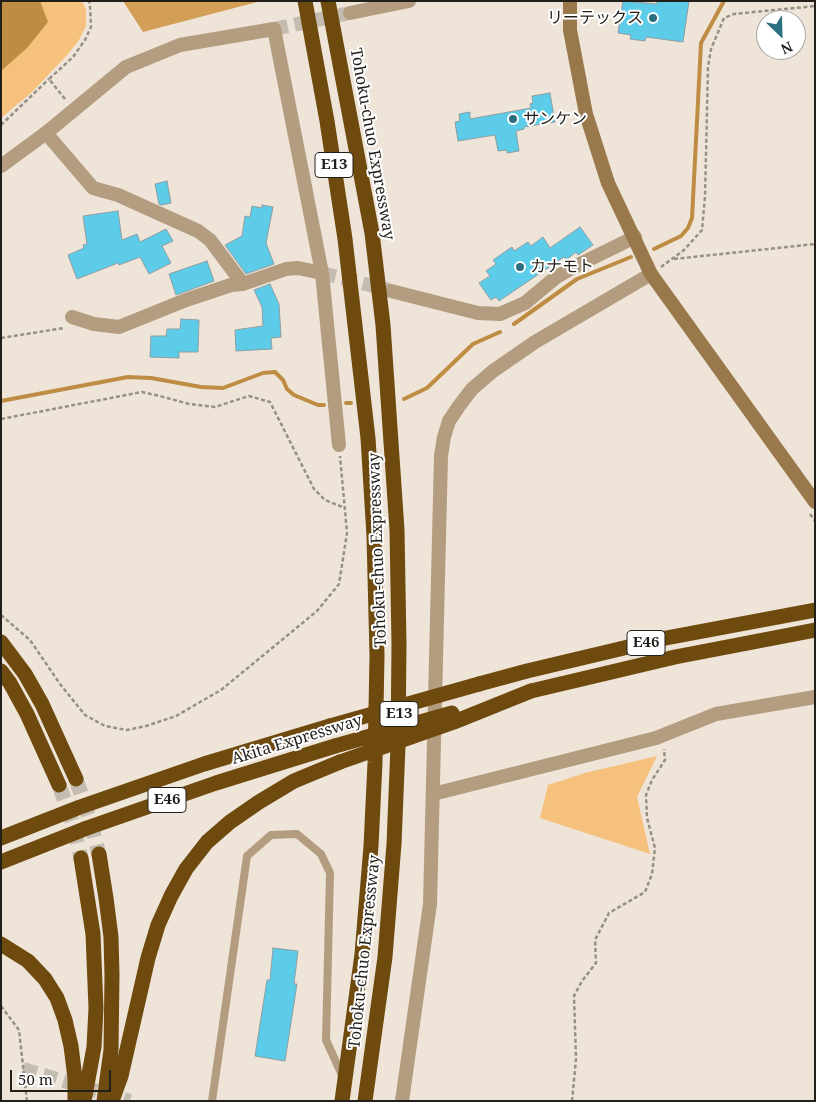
<!DOCTYPE html>
<html>
<head>
<meta charset="utf-8">
<style>
	body { margin:0 }
	#map { position:relative; width:816px; height:1102px; overflow:hidden; background:#eee4d7; font-family:"Noto Serif",serif }
	canvas { display:block }
	.frame { position:absolute; inset:0; border:2px solid #221e1a; pointer-events:none }
	.north { position:absolute; left:756px; top:10px; width:50px; height:50px; box-sizing:border-box; background:#fff; border:1px solid #a7a5a3; border-radius:50%; rotate:156deg; font-size:14px; font-weight:700; line-height:20px; text-align:center; color:#221e1a }
	.north::after { content:''; display:block; margin:auto; width:18px; height:22px; background:#2a6e7f; clip-path:polygon(50% 0,100% 100%,50% 72%,0 100%) }
	.scale { position:absolute; left:10px; top:1070px; width:101px; height:22px; box-sizing:border-box; border:2px solid #221e1a; border-top:0; padding-left:6px; font-size:15px; line-height:18px; white-space:nowrap; color:#221e1a; -webkit-text-stroke:4px #fff; paint-order:stroke }
</style>
</head>
<body>
<div id="map">
<canvas width="816" height="1102"></canvas>
<div class="frame"></div>
<div class="north">N</div>
<div class="scale">50 m</div>
</div>
<script>
const ctx = document.querySelector('canvas').getContext('2d');
ctx.lineJoin = 'round';
function paint(path, color) { ctx.fillStyle = color; ctx.fill(path, 'evenodd'); }
const poly = rows => new Path2D(rows.map(r => 'M' + r).join(''));
function strokePath(path, color, width, dash) { ctx.strokeStyle = color; ctx.lineWidth = width; ctx.lineCap = dash ? 'butt' : 'round'; ctx.setLineDash(dash || []); ctx.stroke(path); }
function drawText(font, color, halo, rows, align = 'center') {
  ctx.font = font + ' "Noto Serif","Noto Sans JP",serif'; ctx.lineWidth = 4; ctx.setLineDash([]); ctx.textBaseline = 'middle'; ctx.strokeStyle = halo; ctx.fillStyle = color; for (const [text, x, y, turn = 0] of rows) {
    ctx.save(); ctx.translate(x, y); ctx.rotate((+turn || 0) * Math.PI / 180); ctx.textAlign = isNaN(turn) ? turn : align; if (halo) ctx.strokeText(text, 0, 0); ctx.fillText(text, 0, 0); ctx.restore();
  }
}
const green = poly([
	[1,1,82,1,86,10,86,26,79,40,68,54,32,92,1,118],
	[657,756,637,797,650,854,540,818,548,785,585,773]
]);
const forest = poly([
	[123,1,261,1,143,32]
]);
const water = poly([
	[1,1,40,1,48,22,27,48,1,71]
]);
const stream = poly([
	[654,249,681,236,688,228,692,218,701,43,724,1],
	[514,324,577,279,631,257],
	[404,399,427,388,473,344,500,332],
	[1,401,128,377,151,378,201,387,223,388,263,373,275,372,283,380,287,389,294,395,318,405,324,405],
	[346,403,351,403]
]);
const building = poly([
	[623,1,657,4,657,1,689,1,683,42,646,37,645,41,630,39,631,35,618,33,623,1],
	[550,93,555,122,524,127,524,129,516,131,519,151,507,153,507,150,498,151,495,135,458,141,455,122,460,121,459,114,470,112,470,119,531,108,530,104,533,103,532,96,550,93],
	[167,181,171,203,161,205,159,204,155,184,167,181],
	[262,205,273,207,266,243,274,264,246,274,225,245,242,236,245,216,250,217,252,206,262,208,262,205],
	[118,211,122,240,137,234,140,242,166,229,173,241,162,246,171,263,149,274,140,257,119,265,118,263,77,279,68,255,84,248,83,245,87,244,83,216,118,211],
	[580,227,593,245,578,255,576,252,566,260,564,257,499,301,496,297,491,300,479,283,490,276,486,271,496,264,493,260,512,247,514,251,528,242,531,246,543,237,550,248,580,227],
	[207,261,214,281,176,295,169,274,207,261],
	[270,284,279,304,281,337,271,338,272,349,236,351,235,330,263,326,262,307,254,290,270,284],
	[181,319,199,320,198,352,179,352,179,358,150,357,151,336,166,336,167,329,180,329,181,319],
	[273,948,298,951,294,984,297,984,285,1061,255,1056,267,980,270,980,273,948]
]);
const minorTunnel = poly([
	[322,273,389,290],
	[23,1069,130,1101]
]);
const tertiaryTunnel = poly([
	[274,29,350,13]
]);
const motorwayTunnel = poly([
	[76,779,89,817,99,854],
	[59,785,72,821,81,858]
]);
const path = poly([
	[65,99,49,79,73,57,85,40,91,27,90,5,89,1],
	[1,125,49,79],
	[674,259,815,244],
	[661,267,684,250,702,230,705,197,708,67,711,49,724,18,734,14,815,6],
	[1,338,64,328],
	[1,419,142,392,160,396,189,404,215,407,249,396,270,402,314,489,325,500,345,508],
	[810,514,815,521],
	[1,615,30,640,60,684,85,715,105,726,127,730,146,726,176,716,221,690,317,611,339,584,347,533,340,456],
	[1,1006,19,1030,27,1101],
	[572,1101,576,1059,574,996,582,981,596,963,595,940,609,913,645,892,652,874,655,848,647,818,646,795,652,780,665,760,664,749]
]);
const service = poly([
	[212,1101,247,856,271,835,297,834,321,854,330,873,326,1040,342,1075]
]);
const minor = poly([
	[274,29,322,273,339,445],
	[46,133,93,188,118,195,198,231,210,240,243,284],
	[391,291,478,313,500,314,525,303,555,278,570,269,635,237],
	[72,317,94,324,119,327,186,300,231,285,243,284,286,269,298,268,322,273],
	[433,794,656,738,716,714,815,697]
]);
const tertiary = poly([
	[350,13,409,1],
	[1,166,46,133,126,67,180,45,274,29],
	[402,1101,430,904,441,456,444,437,449,421,459,406,472,389,493,371,535,342,651,274]
]);
const secondary = poly([
	[570,1,570,30,586,114,608,183,651,274,815,502]
]);
const motorway = poly([
	[305,1,327,121,345,239,368,438,374,536,377,655,375,763,371,846,362,954,342,1101],
	[328,1,372,233,383,325,397,530,399,644,398,746,394,844,385,957,365,1101],
	[1,642,25,674,42,704,76,779],
	[1,671,10,683,27,714,59,785],
	[479,684,527,671,666,638,815,610],
	[531,691,675,657,815,630],
	[1,838,80,807,204,764,330,726],
	[99,854,106,898,111,937,112,975,111,1050,104,1101],
	[81,858,93,934,96,1008,94,1047,84,1101],
	[1,862,87,828,216,783,335,746],
	[1,944,28,961,45,979,57,998,65,1020,71,1046,75,1078,75,1101],
	[112,1101,121,1076,148,958,158,925,171,896,186,869,207,842,230,822,259,802,294,781,340,762]
]);
const motorwayBridge = poly([
	[330,726,479,684],
	[335,746,452,713],
	[340,762,454,722,531,691]
]);
const markers = [
	[653,18,5,"#2a6e7f"],
	[513,119,5,"#2a6e7f"],
	[520,267,5,"#2a6e7f"]
];
const shields = [
	[334,165,38],
	[646,643,38],
	[399,714,38],
	[167,800,38]
];
const shieldNames = [
	["E13",334,165],
	["E46",646,643],
	["E13",399,714],
	["E46",167,800]
];
const poiNames = [
	["リーテックス",643,18,"right"],
	["サンケン",523,119],
	["カナモト",530,267]
];
const streetNames = [
	["Tohoku-chuo Expressway",372,144,80],
	["Tohoku-chuo Expressway",378,550,-92],
	["Akita Expressway",297,740,-17],
	["Tohoku-chuo Expressway",365,952,-84]
];
paint(green, '#f6c17c');
paint(forest, '#d39f57');
paint(water, '#bf8c44');
strokePath(stream, '#bf8c44', 4);
paint(building, '#5dcce9');
strokePath(building, '#8d9ea3', 1);
strokePath(minorTunnel, '#c5bcb1', 14, [14, 7]);
strokePath(tertiaryTunnel, '#c5bcb1', 14, [14, 7]);
strokePath(motorwayTunnel, '#c5bcb1', 15, [15, 8]);
strokePath(path, '#989087', 2.5, [4, 2.5]);
strokePath(service, '#b39c7f', 8);
strokePath(minor, '#b39c7f', 14);
strokePath(tertiary, '#b39c7f', 14);
strokePath(secondary, '#99784c', 14);
strokePath(motorway, '#6f4a0e', 15);
strokePath(motorwayBridge, '#6f4a0e', 15);
for (const [x, y, r, color] of markers) { const dot = new Path2D(); dot.arc(x, y, r, 0, 2 * Math.PI); ctx.fillStyle = color; ctx.fill(dot); strokePath(dot, '#fff', 2); }
for (const [x, y, w] of shields) { const box = new Path2D(); box.roundRect(x - w / 2, y - 12.5, w, 25, 4); ctx.fillStyle = '#fff'; ctx.fill(box); strokePath(box, '#221e1a', 1); }
drawText('bold 15px', '#221e1a', null, shieldNames);
drawText('16px', '#221e1a', '#fff', poiNames, 'left');
drawText('16px', '#221e1a', '#fff', streetNames);
</script>
</body>
</html>
